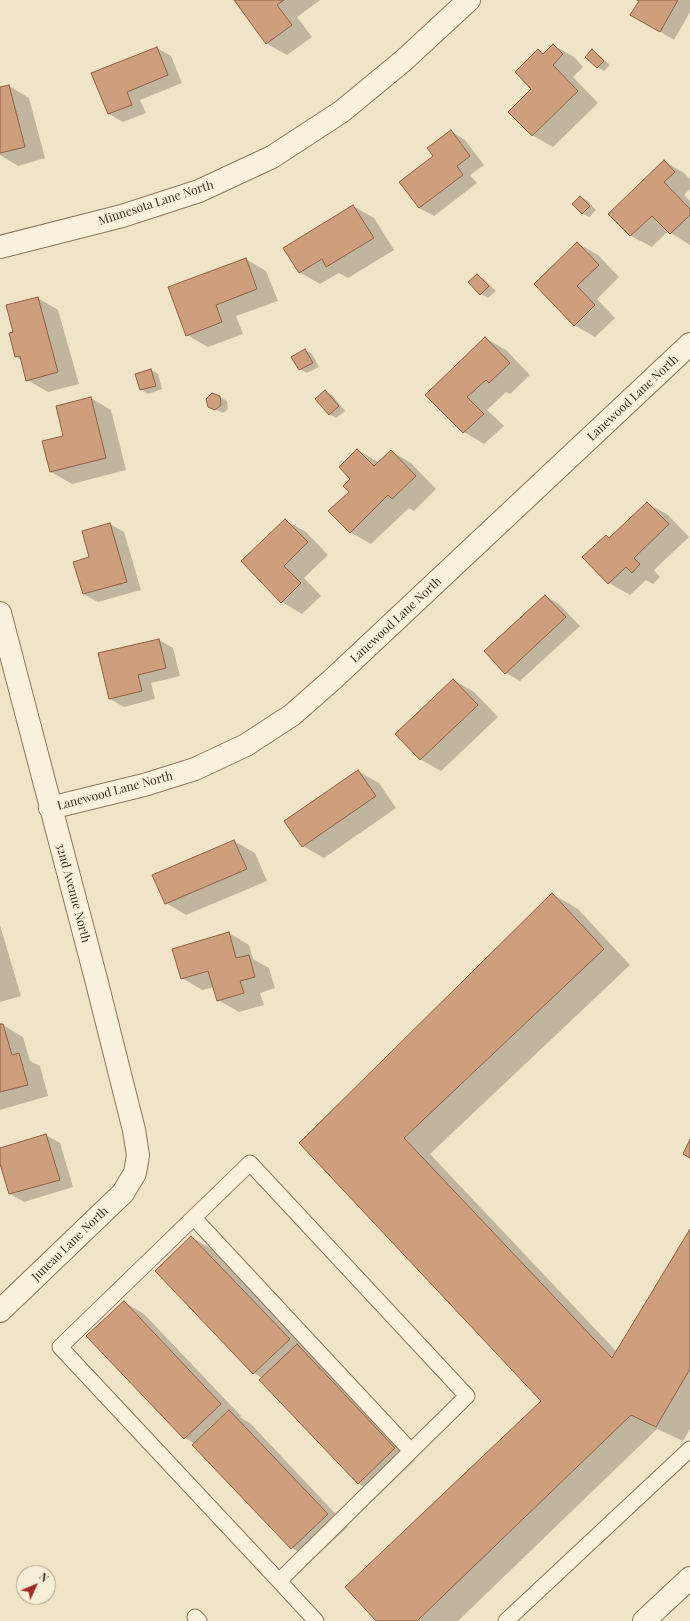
<!DOCTYPE html>
<html>
<head>
<meta charset="utf-8">
<style>
	body { margin:0 }
	#map { position:relative; width:690px; height:1621px; overflow:hidden; background:#f0e4c8; font-family:"Playfair Display",serif }
	canvas { display:block }
	.north { position:absolute; left:16px; top:1565px; width:40px; height:40px; box-sizing:border-box; background:#f7eed8; border:1px solid #ada18e; border-radius:50%; rotate:46deg; font-size:11px; font-weight:700; line-height:16px; text-align:center; color:#3d2e20 }
	.north::after { content:''; display:block; margin:auto; width:14px; height:18px; background:#9e2a2b; clip-path:polygon(50% 0,100% 100%,50% 72%,0 100%) }
</style>
</head>
<body>
<div id="map">
<canvas width="690" height="1621"></canvas>
<div class="north">N</div>
</div>
<script>
const ctx = document.querySelector('canvas').getContext('2d');
ctx.lineJoin = 'round';
function paint(path, color) { ctx.fillStyle = color; ctx.fill(path, 'evenodd'); }
const poly = rows => new Path2D(rows.map(r => 'M' + r).join(''));
function strokePath(path, color, width, dash) { ctx.strokeStyle = color; ctx.lineWidth = width; ctx.lineCap = dash ? 'butt' : 'round'; ctx.setLineDash(dash || []); ctx.stroke(path); }
function drawText(font, color, halo, rows, align = 'center') {
  ctx.font = font + ' "Playfair Display",serif'; ctx.lineWidth = 3; ctx.setLineDash([]); ctx.textBaseline = 'middle'; ctx.strokeStyle = halo; ctx.fillStyle = color; for (const [text, x, y, turn = 0] of rows) {
    ctx.save(); ctx.translate(x, y); ctx.rotate((+turn || 0) * Math.PI / 180); ctx.textAlign = isNaN(turn) ? turn : align; if (halo) ctx.strokeText(text, 0, 0); ctx.fillText(text, 0, 0); ctx.restore();
  }
}
const shadow = poly([
	[235,0,320,0,297,17,312,37,287,55,267,44],
	[639,0,690,0,690,12,674,40,632,15,640,1],
	[553,45,574,57,583,67,573,77,598,103,553,147,532,135,539,50,544,54],
	[157,48,171,56,182,83,140,100,146,113,123,122,109,114,93,74],
	[592,51,599,55,610,65,604,71,597,67],
	[9,86,29,98,45,158,18,166,0,155,0,88],
	[451,131,465,140,484,165,470,175,477,183,434,216,419,208,435,156],
	[664,161,684,173,690,179,690,189,684,195,690,201,690,245,668,231,652,247,631,236,610,214],
	[581,197,588,201,596,210,589,217,582,213],
	[353,206,374,218,394,250,348,278,339,273,320,284,299,272],
	[577,243,598,255,619,277,597,299,615,318,595,337,574,325],
	[246,259,266,271,278,301,236,316,243,334,208,347,187,335],
	[477,275,484,279,496,291,488,298,481,294],
	[38,298,58,310,79,384,48,392,27,380,22,360,16,357,14,332],
	[485,338,506,350,530,375,510,394,506,392,487,410,504,426,484,444,464,432,427,395],
	[305,350,312,354,319,367,307,373,300,369],
	[151,370,158,374,162,389,148,394,141,389],
	[325,391,332,395,345,411,336,418,329,414],
	[220,397,227,401,228,409,223,413,208,406],
	[91,398,111,410,126,470,72,484,51,472,64,436],
	[358,450,378,462,391,451,411,463,436,489,414,511,409,508,371,544,350,532,352,479],
	[647,503,668,515,689,537,654,570,660,577,653,584,646,580,630,595,609,583,584,557,606,536,610,539],
	[285,520,306,532,328,555,304,578,321,596,302,614,282,602],
	[110,524,124,532,141,590,98,602,83,594,91,558],
	[545,596,559,604,580,626,520,681,506,673],
	[159,640,173,648,180,676,151,683,155,699,124,707,110,699],
	[454,680,474,692,498,717,441,771,420,759],
	[358,771,379,783,396,808,324,858,303,846],
	[234,841,255,853,267,881,186,915,166,903],
	[552,894,578,909,630,965,430,1154,617,1352,690,1231,690,1429,683,1441,657,1429,458,1621,377,1621,542,1401,300,1143],
	[0,925,21,996,0,1002],
	[229,933,249,945,253,959,269,968,275,988,260,993,264,1005,239,1012,218,1000,214,987,202,990,182,978],
	[0,1025,3,1025,23,1037,30,1061,40,1066,48,1096,0,1110],
	[46,1135,60,1143,73,1187,24,1202,10,1194,0,1160,0,1149],
	[191,1237,212,1249,309,1352,317,1357,415,1460,379,1495,358,1483,262,1378,254,1373],
	[124,1302,144,1314,241,1416,240,1417,250,1423,348,1527,312,1560,292,1548,194,1445,195,1444,185,1438]
]);
const building = poly([
	[234,0,284,0,277,5,292,25,266,44,234,0],
	[637,0,678,0,660,32,630,15,639,1,637,0],
	[553,44,563,54,553,65,578,91,532,136,508,112,531,89,515,72,538,49,543,54,553,44],
	[157,47,168,75,127,92,132,105,108,114,91,73,157,47],
	[592,49,604,61,597,68,585,57,592,49],
	[9,85,25,147,0,153,0,87,9,85],
	[451,130,470,156,457,166,463,175,419,208,399,182,433,156,427,148,451,130],
	[664,160,675,172,664,182,690,209,690,215,670,234,652,216,630,236,608,214,664,160],
	[580,196,590,206,582,214,572,204,580,196],
	[353,205,374,238,326,267,322,259,299,273,283,248,353,205],
	[577,242,599,265,577,286,595,305,574,326,534,284,577,242],
	[246,258,257,289,216,305,222,322,186,336,168,287,246,258],
	[477,274,489,286,480,295,468,282,477,274],
	[38,297,58,372,26,381,20,356,15,357,9,333,13,332,6,305,38,297],
	[485,337,510,363,489,383,486,380,467,397,484,414,463,433,425,395,485,337],
	[305,349,313,363,299,370,291,357,305,349],
	[151,369,156,386,140,390,135,374,151,369],
	[325,390,339,406,329,415,315,399,325,390],
	[212,393,220,396,221,405,215,410,208,407,206,399,212,393],
	[91,397,106,458,50,472,42,441,63,436,56,406,91,397],
	[357,449,374,466,391,450,416,476,392,499,388,495,350,533,328,511,349,492,343,486,350,479,339,467,357,449],
	[647,502,669,524,634,558,640,564,632,573,626,567,608,584,582,557,606,535,609,538,647,502],
	[285,519,308,542,284,566,301,583,281,603,241,561,285,519],
	[110,523,127,582,83,594,73,562,89,557,82,531,110,523],
	[545,595,566,617,505,674,484,651,545,595],
	[159,639,166,668,138,675,142,691,109,699,98,653,159,639],
	[453,679,478,705,420,760,395,734,453,679],
	[358,770,376,796,302,847,284,821,358,770],
	[234,840,247,869,165,904,152,875,234,840],
	[552,893,604,949,404,1138,612,1358,690,1229,690,1369,656,1427,631,1415,417,1621,376,1621,345,1587,541,1401,299,1143,552,893],
	[229,932,236,958,249,955,255,977,240,981,244,993,217,1001,208,971,181,979,172,949,229,932],
	[0,1024,3,1024,12,1055,19,1053,28,1085,0,1092,0,1024],
	[46,1134,60,1180,9,1194,0,1164,0,1148,46,1134],
	[690,1139,690,1158,683,1154,690,1139],
	[191,1236,290,1339,253,1374,155,1271,191,1236],
	[124,1301,221,1404,184,1439,86,1336,124,1301],
	[297,1344,395,1448,358,1484,259,1380,297,1344],
	[229,1410,328,1514,291,1549,192,1445,229,1410]
]);
const service = poly([
	[194,1218,411,1451],
	[279,1581,467,1396,250,1163,60,1347,279,1581,316,1621],
	[195,1617,199,1621],
	[506,1621,690,1449]
]);
const minor = poly([
	[0,247,122,216,199,191,272,157,341,112,403,61,469,0],
	[0,613,96,979,134,1130,138,1155,135,1173,123,1193,0,1311],
	[50,808,144,785,195,769,246,745,292,715,333,679,690,344]
]);
const tertiary = poly([
	[644,1621,690,1578]
]);
const streetNames = [
	["Minnesota Lane North",156,203,-18],
	["Lanewood Lane North",633,398,-43],
	["Lanewood Lane North",396,620,-43],
	["Lanewood Lane North",115,791,-15],
	["32nd Avenue North",73,893,75],
	["Juneau Lane North",70,1244,-44]
];
paint(shadow, '#0003');
paint(building, '#cf9f7d');
strokePath(building, '#8d5f41', 1);
strokePath(service, '#8d765c', 17);
strokePath(minor, '#8d765c', 24);
strokePath(tertiary, '#8d765c', 24);
strokePath(service, '#faf1dc', 15);
strokePath(minor, '#faf1dc', 22);
strokePath(tertiary, '#faf1dc', 22);
drawText('12px', '#3d2e20', '#f7eed8', streetNames);
</script>
</body>
</html>
